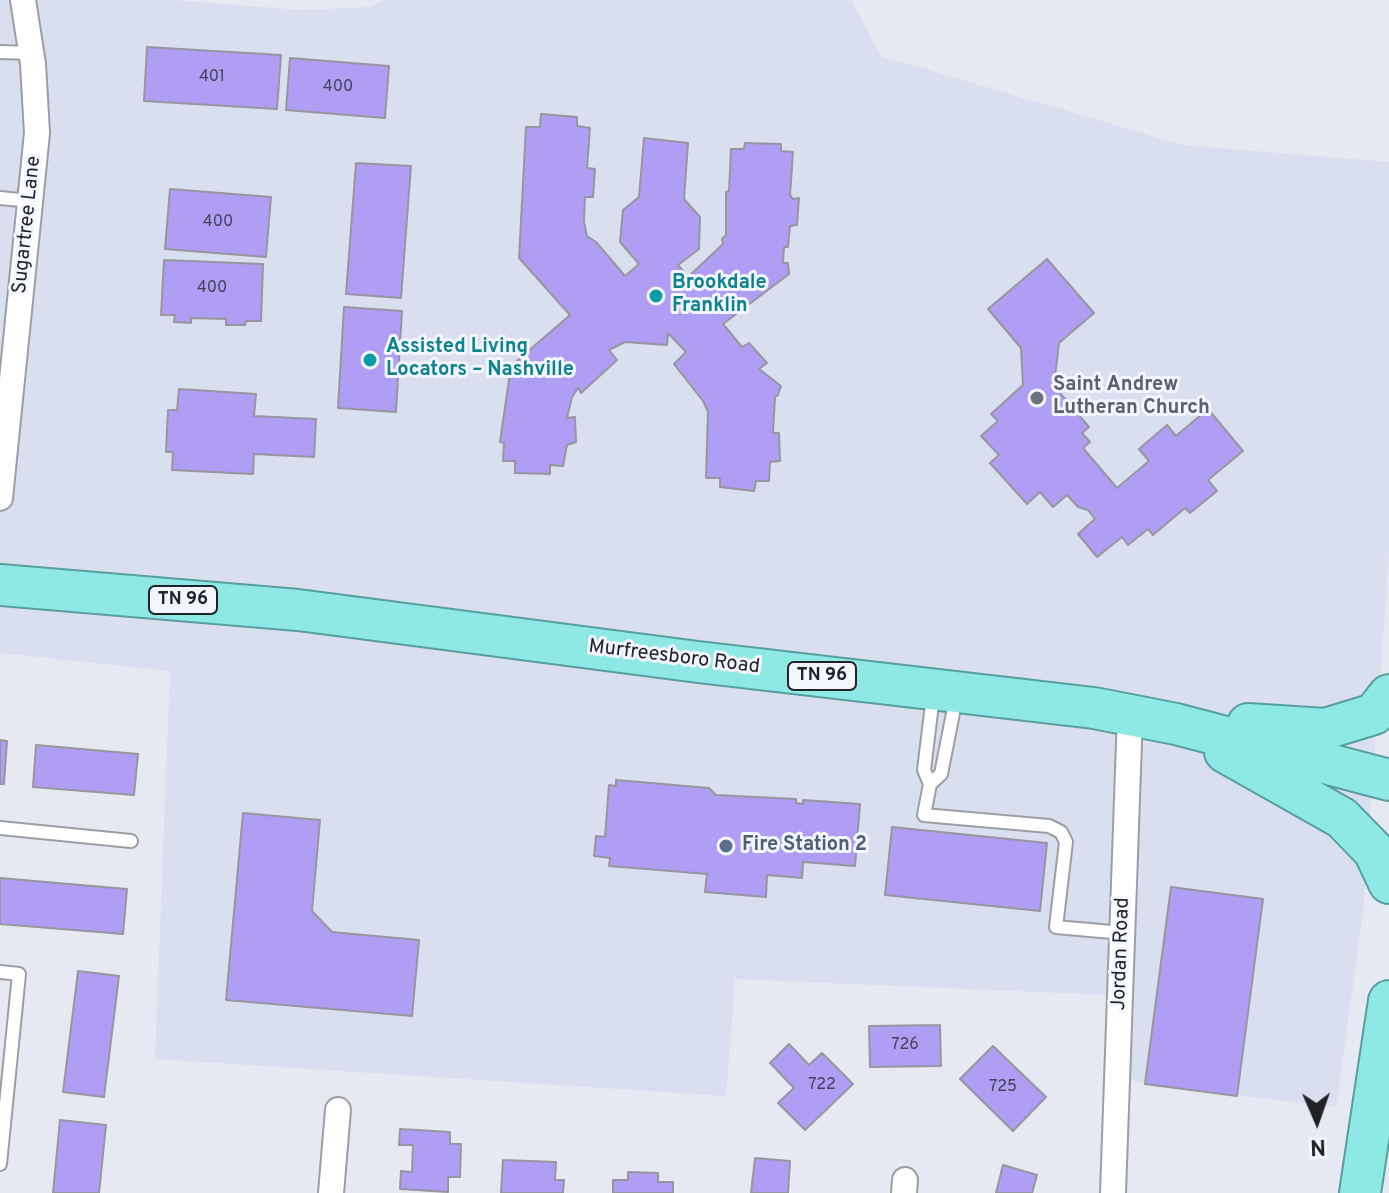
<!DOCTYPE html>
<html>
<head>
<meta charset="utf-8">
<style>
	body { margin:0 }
	#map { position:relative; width:1389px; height:1193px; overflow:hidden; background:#e6e9f1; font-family:Overpass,sans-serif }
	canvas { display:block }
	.north { position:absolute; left:1277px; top:1081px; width:80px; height:80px; -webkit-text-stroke:6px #f3f6ff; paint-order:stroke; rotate:178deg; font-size:22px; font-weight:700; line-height:32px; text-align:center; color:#212225 }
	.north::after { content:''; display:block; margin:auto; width:28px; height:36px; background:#212225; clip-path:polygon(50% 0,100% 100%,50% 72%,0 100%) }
</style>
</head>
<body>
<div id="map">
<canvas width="1389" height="1193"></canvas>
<div class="north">N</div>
</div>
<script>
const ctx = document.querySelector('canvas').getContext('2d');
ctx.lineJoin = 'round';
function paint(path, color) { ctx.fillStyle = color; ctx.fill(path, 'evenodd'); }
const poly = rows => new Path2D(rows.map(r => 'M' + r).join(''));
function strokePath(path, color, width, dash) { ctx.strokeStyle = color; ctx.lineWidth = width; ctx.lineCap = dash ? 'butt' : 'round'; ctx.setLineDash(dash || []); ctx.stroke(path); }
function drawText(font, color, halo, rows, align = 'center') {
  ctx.font = font + ' Overpass,sans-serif'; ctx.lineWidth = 6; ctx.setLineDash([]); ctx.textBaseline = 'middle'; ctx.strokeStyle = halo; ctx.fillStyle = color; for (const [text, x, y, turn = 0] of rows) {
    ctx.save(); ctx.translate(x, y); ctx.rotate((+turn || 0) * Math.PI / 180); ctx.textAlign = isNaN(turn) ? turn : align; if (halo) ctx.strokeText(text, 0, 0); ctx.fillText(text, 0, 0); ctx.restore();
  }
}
const built = poly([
	[0,0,173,0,301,10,371,7,384,0,851,0,881,56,1183,145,1389,162,1389,554,1363,913,1336,1107,1145,1084,1128,1078,1130,996,735,979,726,1096,155,1059,170,671,0,653]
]);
const building = poly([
	[147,47,281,55,277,109,144,101,147,47],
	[290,58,389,66,385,118,286,110,290,58],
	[541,114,577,117,577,126,590,128,587,168,595,169,593,197,585,197,584,222,587,236,596,242,625,276,639,264,620,242,623,210,639,197,644,138,688,143,684,199,700,217,699,249,678,265,688,277,723,244,722,239,726,235,726,192,729,191,731,149,744,149,745,143,781,144,781,151,793,152,790,195,793,199,799,198,797,225,790,226,788,247,784,247,783,263,788,263,789,274,723,324,742,347,749,343,767,363,759,369,781,386,778,395,775,397,773,433,779,433,780,461,770,462,769,481,756,481,754,491,720,487,720,478,706,478,708,412,703,401,674,364,686,352,668,333,667,345,625,342,609,350,617,360,581,393,578,388,572,397,567,418,575,417,576,442,567,445,563,466,550,465,550,474,515,473,515,461,503,461,504,443,500,442,511,366,570,315,519,258,526,127,540,127,541,114],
	[356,163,411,166,401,298,346,294,356,163],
	[170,189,271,197,266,257,165,249,170,189],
	[1047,259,1094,313,1059,343,1054,386,1089,427,1082,433,1090,442,1083,448,1117,488,1149,461,1139,449,1167,425,1176,436,1208,409,1243,451,1208,480,1217,491,1190,513,1185,508,1153,535,1148,529,1128,545,1122,537,1097,557,1078,534,1095,519,1088,510,1078,507,1067,495,1053,507,1040,492,1027,504,990,463,999,455,981,436,998,421,991,414,1023,385,1021,348,988,309,1047,259],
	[164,260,263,264,261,321,246,321,245,325,226,325,226,319,191,318,191,323,174,322,175,315,161,315,164,260],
	[344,307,402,311,396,412,338,408,344,307],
	[179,389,256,394,254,416,316,419,314,457,254,454,253,474,172,470,173,452,166,452,168,410,177,410,179,389],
	[0,740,7,741,4,784,0,784,0,740],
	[36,745,138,754,134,795,33,787,36,745],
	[616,780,709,788,716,795,796,799,796,803,803,804,803,800,860,804,855,866,803,862,802,878,767,875,766,897,705,892,707,874,609,866,610,858,594,856,596,836,605,837,609,785,616,786,616,780],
	[243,813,320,820,312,911,332,932,419,940,412,1016,226,1000,243,813],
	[892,827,1047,843,1040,911,885,895,892,827],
	[0,878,127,889,123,934,0,924,0,878],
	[1171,887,1263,899,1237,1096,1145,1084,1171,887],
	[78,971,119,976,104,1097,63,1092,78,971],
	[940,1025,941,1066,870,1067,869,1026,940,1025],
	[789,1044,809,1065,822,1053,853,1084,805,1130,778,1103,794,1088,770,1063,789,1044],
	[993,1046,1046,1097,1013,1131,960,1079,993,1046],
	[60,1120,106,1125,99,1193,53,1193,60,1120],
	[400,1129,450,1132,450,1144,461,1144,460,1177,448,1177,448,1192,400,1189,401,1171,412,1172,413,1145,399,1145,400,1129],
	[755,1158,790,1161,788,1193,751,1193,755,1158],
	[503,1160,556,1162,555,1180,564,1180,563,1193,501,1193,503,1160],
	[1003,1165,1037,1175,1032,1193,996,1193,1003,1165],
	[628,1172,658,1173,658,1182,673,1182,673,1193,613,1193,613,1180,628,1180,628,1172]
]);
const service = poly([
	[0,52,32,53],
	[0,198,30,201],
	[933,696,924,770,930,784,924,815,1049,826,1061,832,1066,842,1056,927,1123,933],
	[930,784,941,774,956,698],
	[0,828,131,841],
	[0,972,19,974,0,1164]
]);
const minor = poly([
	[0,498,37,133,33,64,23,0],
	[331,1193,338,1110],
	[904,1193,905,1180],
	[1113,1193,1130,714]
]);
const trunk = poly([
	[0,585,298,610,698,662,1094,708,1176,724,1389,780],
	[1248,724,1325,729,1374,714,1389,695],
	[1225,752,1342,818,1374,851,1389,883],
	[1360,1193,1389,1001]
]);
const markers = [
	[656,296,8,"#0f9aa8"],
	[370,360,8,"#0f9aa8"],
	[1037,398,8,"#6b7280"],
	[726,846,8,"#5c6f8a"]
];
const numberNames = [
	["401",212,78],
	["400",338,88],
	["400",218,223],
	["400",212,289],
	["726",905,1046],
	["722",822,1086],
	["725",1003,1088]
];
const shields = [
	[183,600,68],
	[822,676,68]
];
const shieldNames = [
	["TN 96",183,600],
	["TN 96",822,676]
];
const streetNames = [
	["Sugartree Lane",28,225,-84],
	["Murfreesboro Road",674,658,7],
	["Jordan Road",1122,954,-88]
];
const cultureNames = [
	["Brookdale",672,284],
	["Franklin",672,307],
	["Assisted Living",386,348],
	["Locators – Nashville",386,371]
];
const worshipNames = [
	["Saint Andrew",1053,386],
	["Lutheran Church",1053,409]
];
const serviceNames = [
	["Fire Station 2",742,846]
];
paint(built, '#dadfef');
paint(building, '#af9ef4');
strokePath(building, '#97969e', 2);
strokePath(service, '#9c9ea6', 16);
strokePath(minor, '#9c9ea6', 28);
strokePath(trunk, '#569f9d', 44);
strokePath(service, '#fff', 12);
strokePath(minor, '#fff', 24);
strokePath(trunk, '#8ee8e4', 40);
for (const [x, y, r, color] of markers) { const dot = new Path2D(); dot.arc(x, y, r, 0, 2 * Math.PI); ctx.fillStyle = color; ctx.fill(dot); strokePath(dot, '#f3f6ff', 3); }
drawText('16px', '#444159', null, numberNames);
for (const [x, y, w] of shields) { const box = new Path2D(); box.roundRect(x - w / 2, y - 14, w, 28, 6); ctx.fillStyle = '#f3f6ff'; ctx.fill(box); strokePath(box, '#212225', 2); }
drawText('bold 18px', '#212225', null, shieldNames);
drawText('20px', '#212225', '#f3f6ff', streetNames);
drawText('bold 20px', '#0d838f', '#f3f6ff', cultureNames, 'left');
drawText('bold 20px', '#5b616d', '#f3f6ff', worshipNames, 'left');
drawText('bold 20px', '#4e5e75', '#f3f6ff', serviceNames, 'left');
</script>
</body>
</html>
